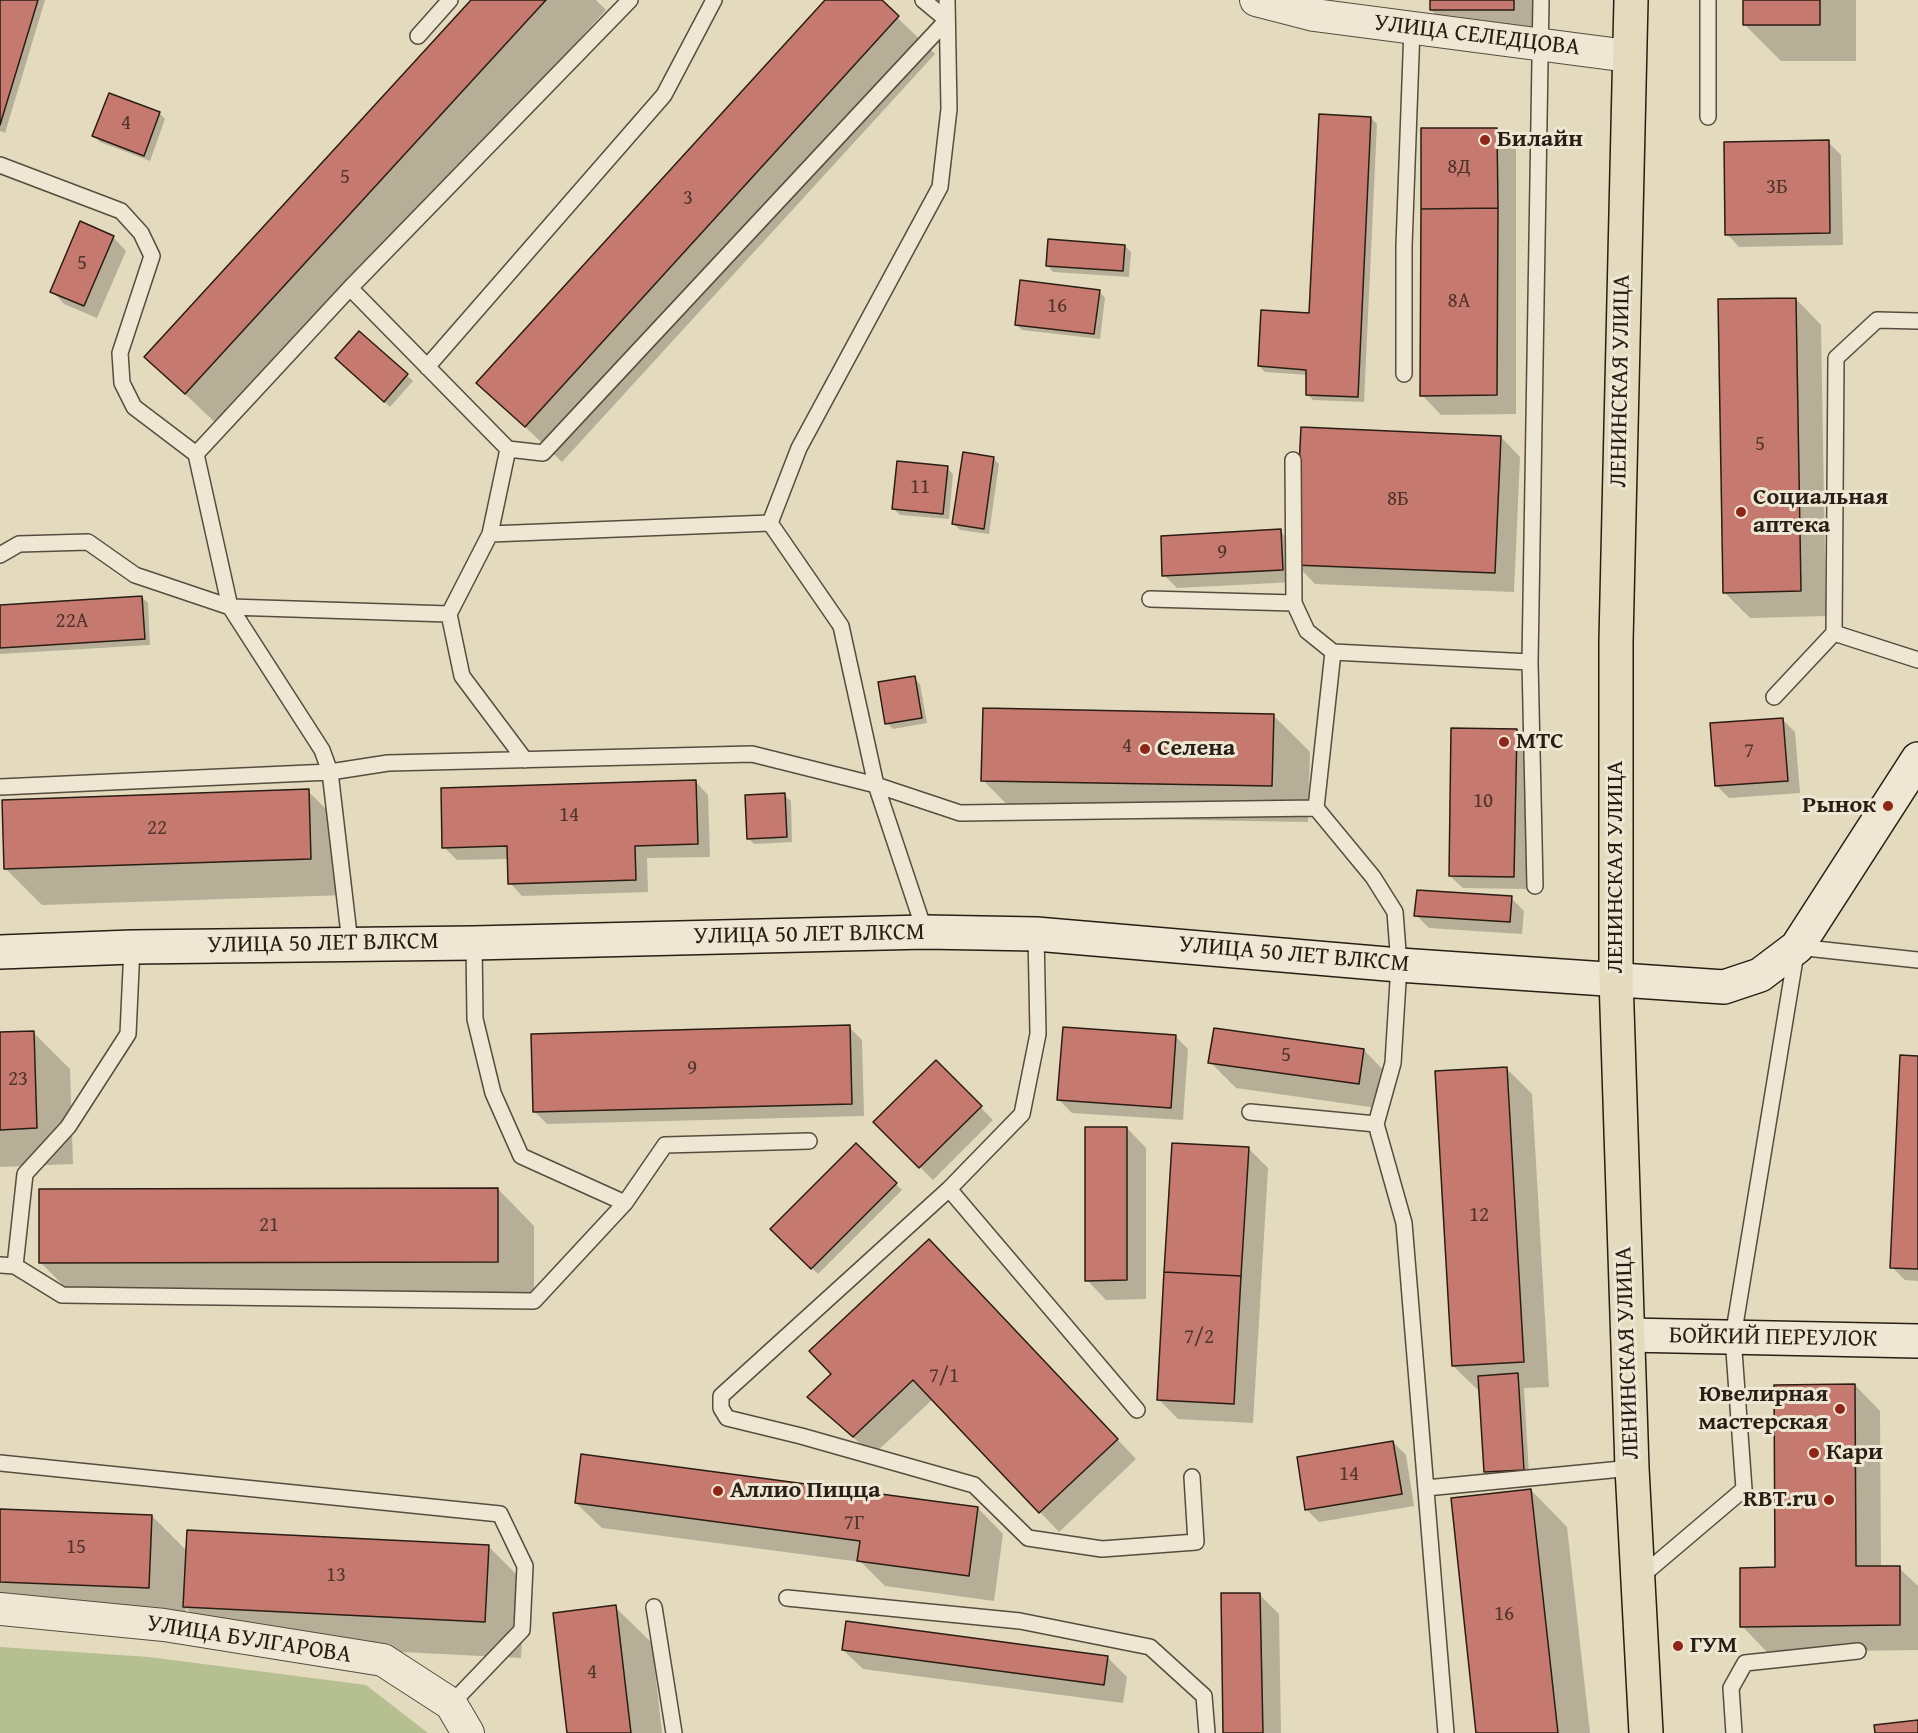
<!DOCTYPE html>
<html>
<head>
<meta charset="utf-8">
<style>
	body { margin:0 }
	canvas { display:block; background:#e4dabd }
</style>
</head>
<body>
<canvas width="1918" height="1733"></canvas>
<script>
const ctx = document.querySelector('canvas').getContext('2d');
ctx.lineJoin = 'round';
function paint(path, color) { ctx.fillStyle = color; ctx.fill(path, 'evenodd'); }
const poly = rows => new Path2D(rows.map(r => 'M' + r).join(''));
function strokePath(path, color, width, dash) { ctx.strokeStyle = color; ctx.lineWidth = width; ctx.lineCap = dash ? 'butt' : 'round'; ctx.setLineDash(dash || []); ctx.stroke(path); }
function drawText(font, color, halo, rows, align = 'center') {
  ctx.font = font + ' "Gentium Book Plus",serif'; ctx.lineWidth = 6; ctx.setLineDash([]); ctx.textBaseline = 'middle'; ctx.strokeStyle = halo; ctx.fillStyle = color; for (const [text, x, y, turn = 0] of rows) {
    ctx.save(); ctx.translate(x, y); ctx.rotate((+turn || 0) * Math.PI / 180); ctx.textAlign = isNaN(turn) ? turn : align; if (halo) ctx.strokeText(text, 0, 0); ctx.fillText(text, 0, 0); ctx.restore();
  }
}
const green = poly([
	[0,1647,149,1657,366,1685,428,1733,0,1733]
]);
const shadow = poly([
	[0,0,45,0,5,133,0,131],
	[473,0,596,0,606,10,222,429,146,357],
	[827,0,879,0,935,54,562,462,478,382],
	[1431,0,1549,0,1549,46,1468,46,1431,10],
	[1744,0,1856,0,1856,61,1781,61,1744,24],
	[159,113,165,119,150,161,100,142,94,136],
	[1371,118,1377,124,1364,402,1313,400,1307,394,1308,375,1265,372,1259,366,1311,315],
	[1497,129,1516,149,1516,414,1441,415,1422,395],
	[1828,142,1841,155,1843,245,1739,247,1727,234],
	[81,223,114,238,126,251,97,318,64,304,52,291],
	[1125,246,1131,252,1129,277,1053,272,1047,265],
	[1099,291,1105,298,1100,339,1022,330,1016,324],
	[1796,299,1821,325,1826,616,1750,618,1724,592],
	[359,333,413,381,390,407,342,364],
	[1501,437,1520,457,1514,592,1315,584,1294,562,1295,582,1177,588,1164,575,1280,531,1293,543],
	[993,458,999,464,989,534,960,530,954,524],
	[947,468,953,474,949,519,900,515,894,509],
	[142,597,148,603,150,645,0,654,0,606],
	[914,678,920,684,927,723,893,729,887,723],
	[1273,715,1310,752,1308,822,1019,817,983,780],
	[1782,719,1795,732,1800,793,1729,798,1716,785],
	[1516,730,1529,743,1526,889,1463,888,1450,876],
	[696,782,708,795,710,857,647,858,648,892,522,896,510,883,509,859,457,860,444,847],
	[308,791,345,828,347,895,42,905,6,869],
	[784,795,791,801,792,842,754,844,748,838],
	[1511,898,1524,911,1522,934,1429,928,1416,915],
	[849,1027,862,1040,864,1116,547,1124,534,1111],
	[33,1032,70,1069,73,1164,0,1167,0,1034],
	[1175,1036,1188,1049,1183,1120,1072,1113,1059,1100],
	[1364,1050,1389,1076,1384,1109,1236,1088,1210,1062],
	[1918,1057,1918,1281,1905,1280,1892,1267],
	[936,1062,993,1120,933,1180,875,1122],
	[1506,1068,1532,1094,1549,1387,1524,1388,1529,1475,1491,1478,1485,1472,1479,1391,1453,1366],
	[1127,1128,1146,1148,1146,1299,1106,1300,1087,1280],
	[856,1145,902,1190,818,1274,772,1229],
	[1248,1148,1268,1168,1253,1423,1178,1419,1158,1399],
	[498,1189,534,1226,534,1298,77,1299,41,1263],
	[948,1260,1136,1459,1059,1532,933,1399,873,1455,829,1416],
	[1855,1385,1880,1411,1881,1568,1899,1568,1918,1586,1918,1650,1767,1652,1742,1626,1777,1569],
	[1393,1442,1406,1455,1414,1506,1319,1522,1306,1509],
	[1531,1490,1567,1527,1590,1733,1478,1733],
	[576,1503,978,1508,1003,1534,994,1601,885,1586,861,1562,602,1528],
	[0,1510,152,1516,187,1551,488,1546,525,1583,521,1658,221,1643,186,1608,185,1624,0,1616],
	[1259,1594,1279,1614,1281,1733,1225,1733],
	[615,1607,652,1643,662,1733,568,1733],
	[843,1650,1107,1657,1127,1677,1123,1703,863,1669]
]);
const building = poly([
	[0,0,38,0,0,125,0,0],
	[471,0,546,0,185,394,144,357,471,0],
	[825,0,882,0,899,16,525,427,476,383,825,0],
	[1430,0,1514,0,1514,10,1430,10,1430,0],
	[1743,0,1820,0,1820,25,1743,25,1743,0],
	[109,93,160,112,144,156,92,136,109,93],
	[1319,114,1371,117,1358,397,1306,395,1306,370,1258,366,1261,310,1309,313,1319,114],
	[1421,128,1497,128,1498,208,1421,209,1421,128],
	[1829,140,1830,233,1725,235,1724,142,1829,140],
	[1498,208,1497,395,1420,396,1421,209,1498,208],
	[80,221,114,236,84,306,50,292,80,221],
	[1048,239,1125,245,1123,271,1046,266,1048,239],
	[1020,280,1100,290,1094,334,1015,325,1020,280],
	[1796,298,1801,591,1723,593,1718,299,1796,298],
	[359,331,408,374,384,402,335,358,359,331],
	[1301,427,1501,436,1495,573,1294,565,1301,427],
	[963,452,994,457,984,529,952,524,963,452],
	[897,461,948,466,943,514,892,509,897,461],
	[1281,529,1283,570,1162,576,1161,536,1281,529],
	[142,596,145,639,0,648,0,605,142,596],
	[915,676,922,718,885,724,878,682,915,676],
	[983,708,1274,714,1272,786,981,781,983,708],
	[1783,718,1788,781,1715,786,1710,723,1783,718],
	[1451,728,1517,729,1514,877,1449,876,1451,728],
	[696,780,698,844,635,846,636,880,508,884,507,846,442,848,441,788,696,780],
	[309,789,311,859,4,869,2,800,309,789],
	[785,793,787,837,747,839,745,795,785,793],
	[1417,890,1512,896,1510,922,1414,916,1417,890],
	[850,1025,852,1104,533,1112,531,1034,850,1025],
	[1063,1027,1176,1035,1171,1108,1057,1100,1063,1027],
	[1214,1028,1364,1049,1359,1084,1208,1063,1214,1028],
	[34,1031,37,1128,0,1130,0,1032,34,1031],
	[1900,1055,1918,1056,1918,1269,1890,1268,1900,1055],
	[936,1060,982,1106,919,1168,873,1122,936,1060],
	[1507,1067,1524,1362,1452,1366,1435,1071,1507,1067],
	[1085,1127,1127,1127,1127,1280,1085,1281,1085,1127],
	[856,1143,897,1183,811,1269,770,1229,856,1143],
	[1172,1143,1249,1147,1241,1276,1164,1272,1172,1143],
	[498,1188,498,1262,39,1263,39,1189,498,1188],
	[929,1239,1118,1439,1039,1513,913,1380,853,1437,807,1397,831,1374,809,1351,929,1239],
	[1164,1272,1241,1276,1234,1404,1157,1400,1164,1272],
	[1518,1373,1524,1470,1484,1472,1478,1376,1518,1373],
	[1855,1384,1856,1566,1900,1566,1900,1625,1740,1627,1740,1568,1775,1567,1774,1385,1855,1384],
	[1393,1441,1402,1494,1305,1510,1297,1457,1393,1441],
	[581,1454,978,1507,969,1576,857,1561,860,1541,575,1503,581,1454],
	[1531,1489,1558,1733,1476,1733,1451,1498,1531,1489],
	[0,1509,152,1515,149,1588,0,1582,0,1509],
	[187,1530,489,1545,485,1622,183,1607,187,1530],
	[1221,1593,1260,1593,1263,1733,1223,1733,1221,1593],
	[616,1605,631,1733,567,1733,553,1613,616,1605],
	[846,1621,1108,1656,1104,1685,842,1650,846,1621],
	[1918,1720,1918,1733,1875,1733,1874,1725,1918,1720]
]);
const lane = poly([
	[1708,0,1708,117],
	[418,36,450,0],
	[0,165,121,211,141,233,152,256,120,353,122,383,134,407,196,454,230,607,449,614,490,534,508,449,350,288,630,0],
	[427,367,664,95,714,0],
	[1404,374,1404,246,1412,28],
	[508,449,543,453,947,20,923,0],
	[196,454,350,288],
	[1293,460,1294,603,1307,631,1333,652,1530,662],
	[490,534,770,523],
	[0,555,19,544,88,542,135,575,230,607,322,750,330,772,350,943],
	[1150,599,1294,603],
	[449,614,462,676,525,760],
	[1834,633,1918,660],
	[1774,697,1834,633,1836,358,1877,320,1918,321],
	[0,787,330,772,388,763,752,754,876,785,960,813,1316,808,1373,877,1395,912,1399,965,1393,1063,1376,1124,1404,1223,1446,1733],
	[1316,808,1333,652],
	[1535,886,1530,662,1541,0],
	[925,932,876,785,841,626,770,523,799,448,940,187,949,109,947,0],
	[1036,934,1038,1034,1022,1114,949,1189,1137,1410],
	[474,943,475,1019,493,1093,521,1156,625,1203],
	[1250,1112,1376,1124],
	[949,1189,721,1396,721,1408,727,1418,801,1436,974,1485,1028,1538,1102,1549,1196,1542,1192,1477],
	[0,1265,15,1266,62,1295,534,1301,625,1203,665,1145,809,1141],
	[15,1266,25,1174,68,1127,128,1034,132,947],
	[0,1463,500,1514,525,1566,522,1630,451,1704],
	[1426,1488,1632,1468],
	[1638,1579,1744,1489,1733,1337,1797,947,1918,960],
	[787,1598,1020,1621,1150,1647,1204,1696,1207,1733],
	[654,1607,674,1733],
	[1734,1733,1731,1688,1745,1663,1858,1651]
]);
const street = poly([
	[1256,0,1314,15,1628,56],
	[0,1609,164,1625,383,1660,451,1704,468,1733]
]);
const secondary = poly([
	[0,952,132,947,474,943,925,932,1036,934,1399,965,1724,987,1760,975,1797,947,1918,759],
	[1628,1335,1918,1341]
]);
const primary = poly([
	[1631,0,1616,641,1616,978,1632,1468,1646,1733]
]);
const markers = [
	[1485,140,6,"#8f2418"],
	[1741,512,6,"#8f2418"],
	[1504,742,6,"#8f2418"],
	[1145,749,6,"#8f2418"],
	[1888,806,6,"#8f2418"],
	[1840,1409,6,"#8f2418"],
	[1814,1453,6,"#8f2418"],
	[718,1491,6,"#8f2418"],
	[1829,1500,6,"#8f2418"],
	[1678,1646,6,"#8f2418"]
];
const numberNames = [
	["4",126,124],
	["8Д",1459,168],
	["5",345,178],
	["3Б",1777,188],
	["3",688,199],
	["5",82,264],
	["8А",1459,302],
	["16",1057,307],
	["5",1760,445],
	["11",920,488],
	["8Б",1398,500],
	["9",1222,553],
	["22А",72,622],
	["4",1127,747],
	["7",1749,752],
	["10",1483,802],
	["14",569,816],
	["22",157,829],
	["5",1286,1056],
	["9",692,1069],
	["23",18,1080],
	["12",1479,1216],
	["21",269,1226],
	["7/2",1199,1338],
	["7/1",944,1377],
	["14",1349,1475],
	["7Г",854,1524],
	["15",76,1548],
	["13",336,1576],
	["16",1504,1615],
	["4",592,1673]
];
const streetNames = [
	["УЛИЦА СЕЛЕДЦОВА",1477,36,7],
	["ЛЕНИНСКАЯ УЛИЦА",1621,381,-89],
	["ЛЕНИНСКАЯ УЛИЦА",1616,867,-90],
	["УЛИЦА 50 ЛЕТ ВЛКСМ",809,935,-1],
	["УЛИЦА 50 ЛЕТ ВЛКСМ",323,944,-1],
	["УЛИЦА 50 ЛЕТ ВЛКСМ",1294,955,5],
	["БОЙКИЙ ПЕРЕУЛОК",1773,1338,1],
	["ЛЕНИНСКАЯ УЛИЦА",1628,1353,-92],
	["УЛИЦА БУЛГАРОВА",249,1640,9]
];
const poiNames = [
	["Билайн",1497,140],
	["Социальная",1753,498],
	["аптека",1753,526],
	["МТС",1516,742],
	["Селена",1157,749],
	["Рынок",1876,806,"right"],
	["Ювелирная",1828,1395,"right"],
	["мастерская",1828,1423,"right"],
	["Кари",1826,1453],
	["Аллио Пицца",730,1491],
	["RBT.ru",1817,1500,"right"],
	["ГУМ",1690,1646]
];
paint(green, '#b5bf90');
paint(shadow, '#0003');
paint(building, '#c67a6f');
strokePath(building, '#2a1d13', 1.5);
strokePath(lane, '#584c3e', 18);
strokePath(street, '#584c3e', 34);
strokePath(secondary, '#2a1d13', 36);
strokePath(primary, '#2a1d13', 36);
strokePath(lane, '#ede7d4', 15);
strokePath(street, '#ede7d4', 32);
strokePath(secondary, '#ede7d4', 33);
strokePath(primary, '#e4dabd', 33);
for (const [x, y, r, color] of markers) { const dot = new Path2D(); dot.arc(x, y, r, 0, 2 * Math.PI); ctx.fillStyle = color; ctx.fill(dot); strokePath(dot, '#ede7d4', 2); }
drawText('21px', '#51342a', null, numberNames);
drawText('24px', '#2a1d13', '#ede7d4', streetNames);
drawText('bold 24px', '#2a1d13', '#ede7d4', poiNames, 'left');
</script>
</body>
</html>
